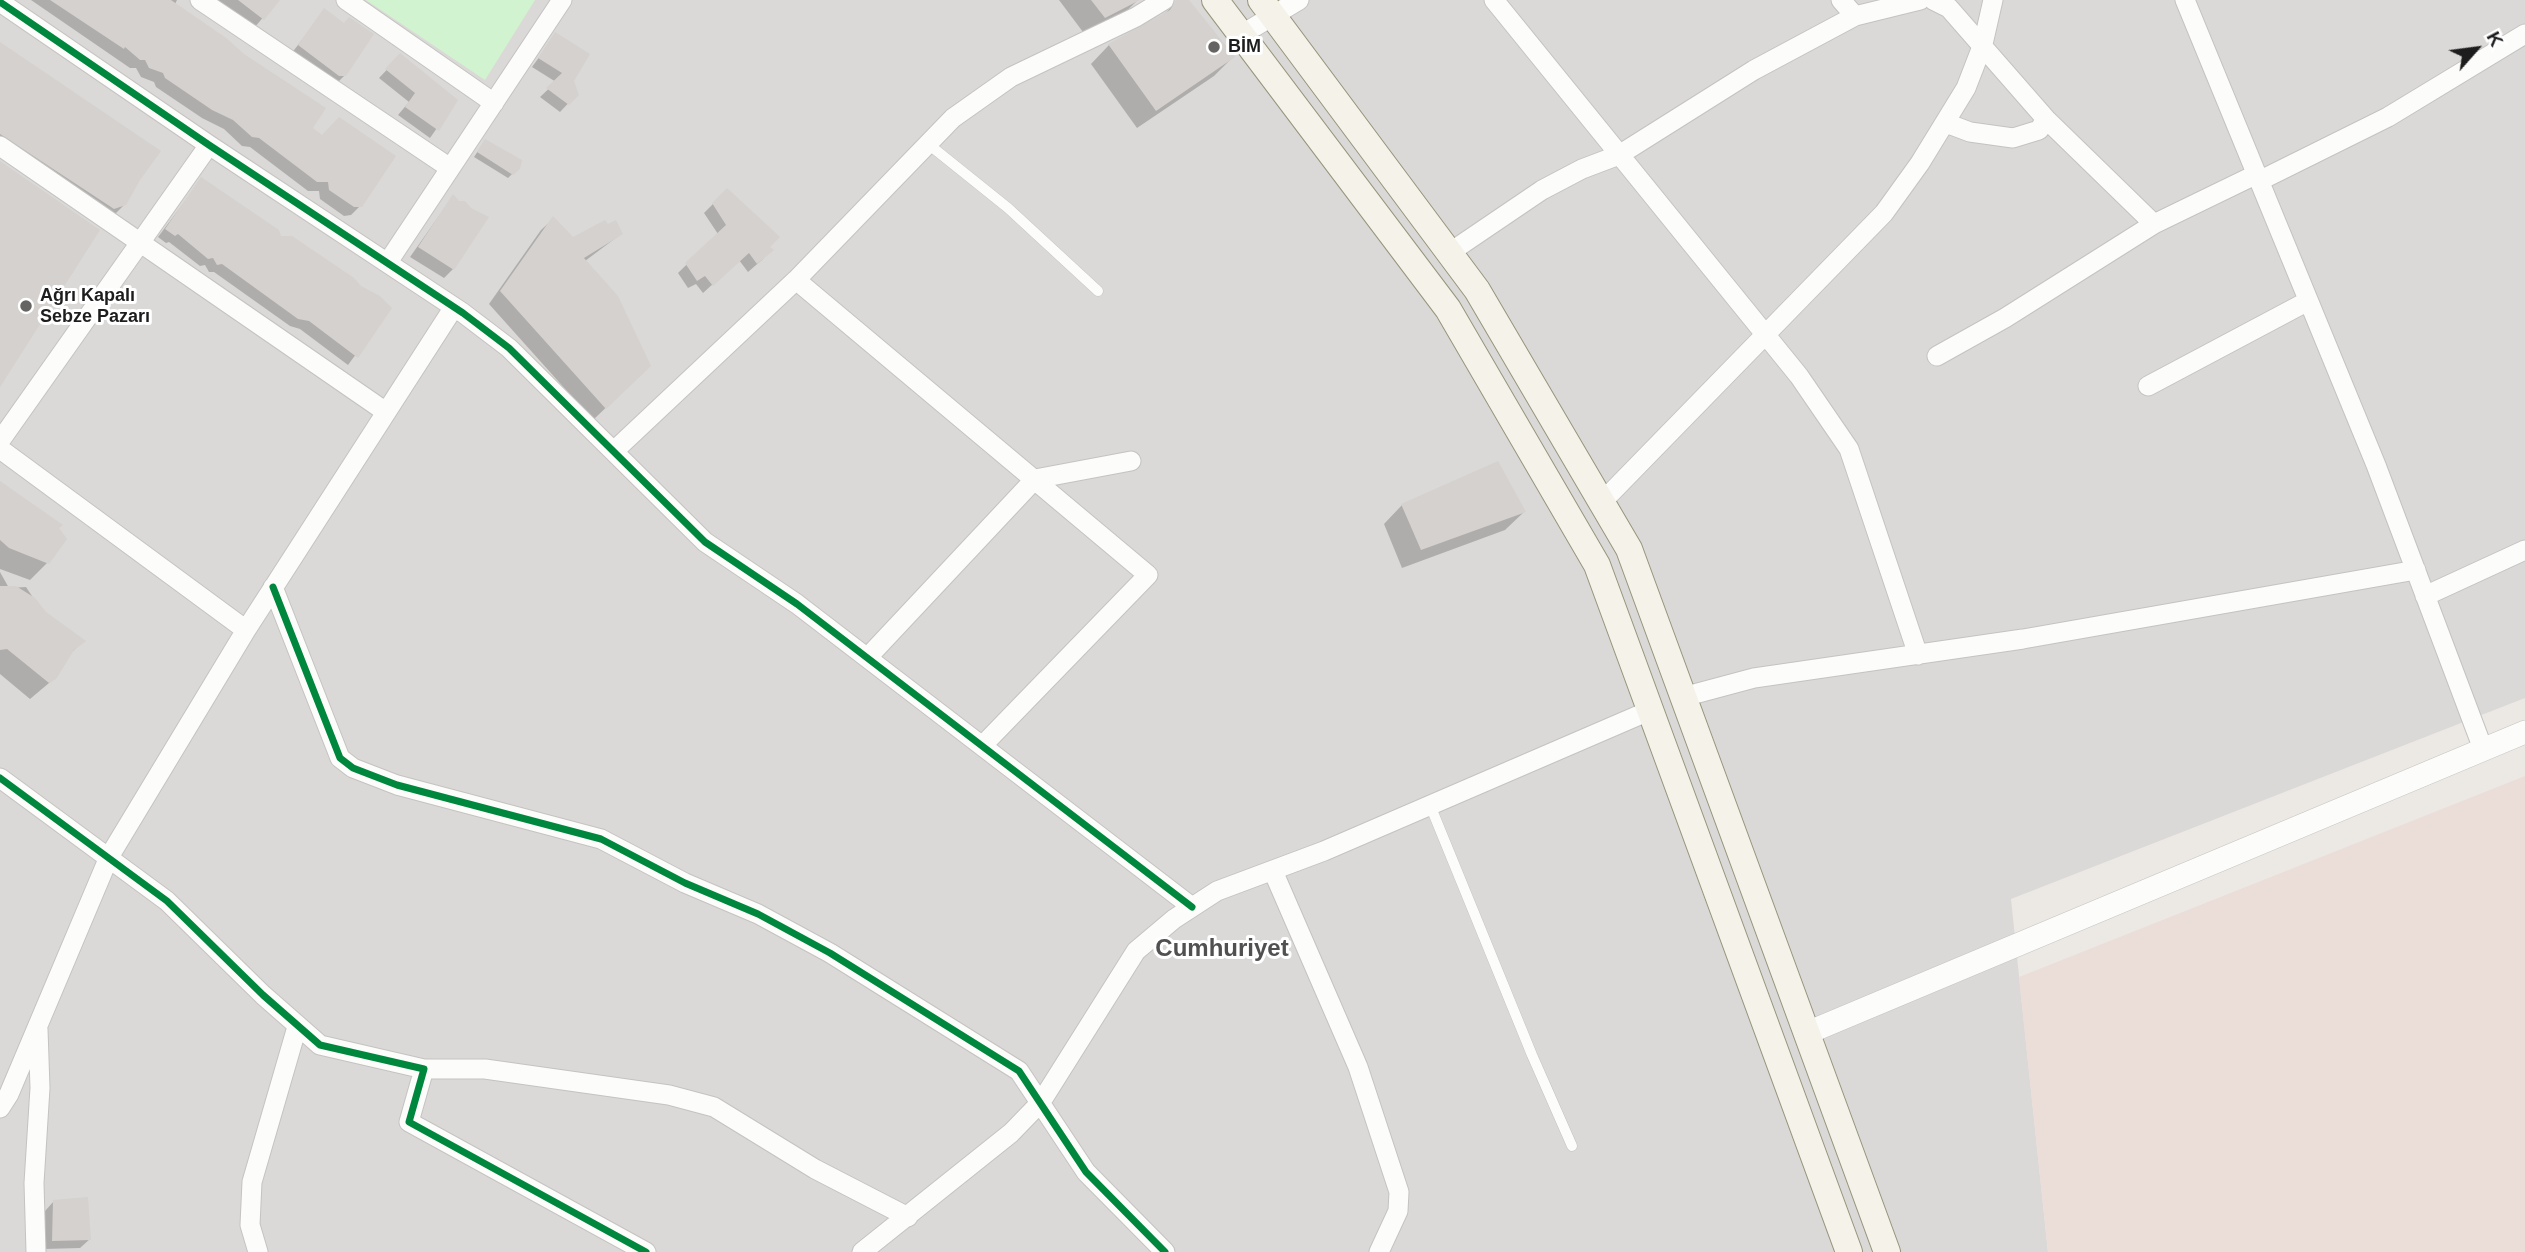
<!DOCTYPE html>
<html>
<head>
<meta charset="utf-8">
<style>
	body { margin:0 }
	#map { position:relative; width:2525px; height:1252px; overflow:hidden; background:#ece9e5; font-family:Arial,sans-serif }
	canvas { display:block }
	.north { position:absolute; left:2441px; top:14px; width:70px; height:70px; -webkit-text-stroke:5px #fff; paint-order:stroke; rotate:62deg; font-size:19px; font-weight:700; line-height:28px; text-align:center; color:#1d1d1d }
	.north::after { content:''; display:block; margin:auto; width:24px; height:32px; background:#1d1d1d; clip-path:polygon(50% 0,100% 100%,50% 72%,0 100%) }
</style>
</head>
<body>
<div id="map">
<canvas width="2525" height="1252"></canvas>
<div class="north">K</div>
</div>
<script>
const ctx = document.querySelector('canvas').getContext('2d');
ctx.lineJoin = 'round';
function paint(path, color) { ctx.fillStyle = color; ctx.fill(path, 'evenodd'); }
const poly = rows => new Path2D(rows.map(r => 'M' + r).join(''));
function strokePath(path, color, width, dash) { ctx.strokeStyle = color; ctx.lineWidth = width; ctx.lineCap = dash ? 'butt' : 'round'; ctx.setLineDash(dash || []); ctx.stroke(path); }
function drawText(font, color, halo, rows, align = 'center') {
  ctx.font = font + ' Arial,sans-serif'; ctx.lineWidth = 6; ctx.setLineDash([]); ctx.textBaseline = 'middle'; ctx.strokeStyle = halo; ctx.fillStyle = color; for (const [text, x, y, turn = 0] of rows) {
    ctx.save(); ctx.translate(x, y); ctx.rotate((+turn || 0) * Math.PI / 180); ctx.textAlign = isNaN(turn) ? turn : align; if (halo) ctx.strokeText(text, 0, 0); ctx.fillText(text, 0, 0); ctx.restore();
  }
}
const residential = poly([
	[0,0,2525,0,2525,698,2011,899,2048,1252,0,1252]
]);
const military = poly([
	[2525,776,2525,1252,2048,1252,2019,977]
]);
const park = poly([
	[366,0,535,0,485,80]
]);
const shadow = poly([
	[31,0,177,0,175,4,311,128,360,206,351,215,344,216,320,199,319,191,308,191,250,147,242,146,224,129,202,118,156,87,154,82,141,77,136,68,130,68],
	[214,0,278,0,254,28],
	[1059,0,1138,0,1117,20,1086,36],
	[1177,2,1233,57,1214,76,1137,128,1091,64,1109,45,1161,17],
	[325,10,345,75,336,84,291,54],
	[556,34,577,94,560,112,540,97,556,82,532,67],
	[0,44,138,179,125,204,110,219,0,142],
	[400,56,456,101,430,138,398,115,409,102,379,78],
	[482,145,518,168,508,178,474,157],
	[201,180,280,238,390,308,348,365,300,329,290,326,214,272,209,272,205,265,200,266,169,242,166,243,158,237],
	[727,190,768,247,763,259,748,272,739,260,703,293,696,284,688,288,678,273,718,234,704,213],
	[453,196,453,269,444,278,410,257],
	[553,219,573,239,621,234,585,261,637,378,593,420,489,304,541,230],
	[0,488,57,529,47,563,30,580,0,569],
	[1402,505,1524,512,1505,530,1402,568,1384,524],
	[0,572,9,588,26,587,44,614,83,641,69,655,55,678,30,699,0,674],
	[54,1201,90,1239,80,1248,44,1249,45,1211]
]);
const building = poly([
	[50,0,171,0,226,38,244,54,326,108,313,128,322,135,339,117,396,156,362,207,354,207,329,190,328,182,317,182,259,138,252,137,233,120,212,110,165,78,163,73,149,68,145,60,140,60,125,47,124,49],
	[238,0,280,0,264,20],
	[1091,0,1140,0,1105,18],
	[1176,0,1189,0,1235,57,1156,111,1108,44,1170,10],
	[324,8,344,23,349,17,374,34,346,76,339,76,298,45],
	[555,32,590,54,574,81,579,95,569,105,546,88,562,73,538,58],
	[0,42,161,151,140,180,126,205,114,209,0,134],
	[400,53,458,100,439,131,405,107,415,93,385,69],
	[485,139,522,160,520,169,513,175,477,152],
	[0,161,100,230,0,387],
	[201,177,279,230,281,236,292,236,354,278,361,286,380,296,392,308,358,358,309,321,298,319,222,264,217,265,213,258,208,259,178,234,175,236,165,229],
	[727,188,780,237,770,247,774,250,757,264,749,253,713,286,705,276,697,281,685,263,726,225,712,203],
	[453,194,459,201,465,201,471,208,489,217,454,270,418,247],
	[553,216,573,237,605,220,608,224,616,220,623,234,584,258,618,296,651,366,606,409,500,291],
	[1498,461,1526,512,1421,550,1401,504],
	[0,481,63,525,59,528,67,539,49,564,9,548,0,540],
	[0,586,16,586,35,598,46,612,86,641,74,650,56,679,49,683,7,649,0,650],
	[88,1197,91,1240,52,1241,53,1200]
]);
const service = poly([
	[927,143,1008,208,1098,291],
	[1430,805,1532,1055,1572,1146]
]);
const minor = poly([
	[200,0,450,168],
	[346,0,494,103],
	[1494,0,1799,376,1849,449,1918,655],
	[1841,0,1855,16],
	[1933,0,1949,8,2046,119,2154,224],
	[2185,0,2376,465,2483,749],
	[0,2,209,145,463,313,509,348,705,542,797,604,1192,907],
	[1241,35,1299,0],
	[1946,123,1970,132,2013,138,2039,130,2046,119],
	[0,146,386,412],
	[2259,181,2388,117,2525,34],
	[1449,253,1542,190,1582,169,1619,155,1754,70,1855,16,1920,0],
	[388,262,562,0],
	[796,280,1148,575,982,746],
	[1937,356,2005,318,2154,224,2257,174],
	[2148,386,2308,301],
	[0,441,209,145],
	[0,449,246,630],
	[614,451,796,280,953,118,1011,77,1136,17,1164,0],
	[1602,502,1884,213,1920,163,1966,88,1983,44,1993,0],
	[273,587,340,758,353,768,397,785,601,839,685,883,758,914,830,953,1019,1071,1086,1172,1165,1252],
	[2425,596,2525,550],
	[868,657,1035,479,1131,461],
	[1683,697,1754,678,2023,639,2416,570],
	[0,778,167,901,263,995,320,1045,424,1069,409,1122,646,1252],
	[1273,871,1358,1067,1399,1192,1398,1211,1379,1252],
	[424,1069,485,1069,669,1095,714,1107,815,1169,908,1217],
	[0,1108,9,1094,109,857,246,630,454,307],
	[36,1252,34,1183,40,1088,38,1029],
	[258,1252,250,1225,252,1182,297,1027],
	[862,1252,1011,1133,1041,1102,1136,951,1174,919,1217,891,1324,851,1651,710]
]);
const tertiary = poly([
	[1807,1033,2525,732]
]);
const secondary = poly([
	[1215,0,1448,309,1597,565,1849,1252],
	[1261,0,1477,290,1629,549,1887,1252]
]);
const cycleway = poly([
	[0,2,209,145,463,313,509,348,705,542,797,604,1192,907],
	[273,587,340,758,353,768,397,785,601,839,685,883,758,914,830,953,1019,1071,1086,1172,1165,1252],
	[0,778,167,901,263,995,320,1045,424,1069,409,1122,646,1252]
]);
const markers = [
	[1214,47,7,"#656463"],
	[26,306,7,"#656463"]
];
const poiNames = [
	["BİM",1228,47],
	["Ağrı Kapalı",40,296],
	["Sebze Pazarı",40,317]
];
const districtNames = [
	["Cumhuriyet",1222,949]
];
paint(residential, '#dbd9d7');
paint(military, '#ebddd8');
paint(park, '#d2f3d0');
paint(shadow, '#0003');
paint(building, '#d4d1ce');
strokePath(service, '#c4c3c1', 11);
strokePath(minor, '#c4c3c1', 21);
strokePath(tertiary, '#c4c3c1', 24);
strokePath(secondary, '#96957c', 28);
strokePath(service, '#fcfcfb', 10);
strokePath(minor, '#fcfcfb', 19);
strokePath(tertiary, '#fcfcfb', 23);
strokePath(secondary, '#f4f2e9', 26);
strokePath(cycleway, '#00873e', 7);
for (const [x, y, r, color] of markers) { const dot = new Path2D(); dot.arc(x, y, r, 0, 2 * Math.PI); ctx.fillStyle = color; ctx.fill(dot); strokePath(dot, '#fff', 2.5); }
drawText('bold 18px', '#1d1d1d', '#fff', poiNames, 'left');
drawText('bold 24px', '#505050', '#fff', districtNames);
</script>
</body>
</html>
